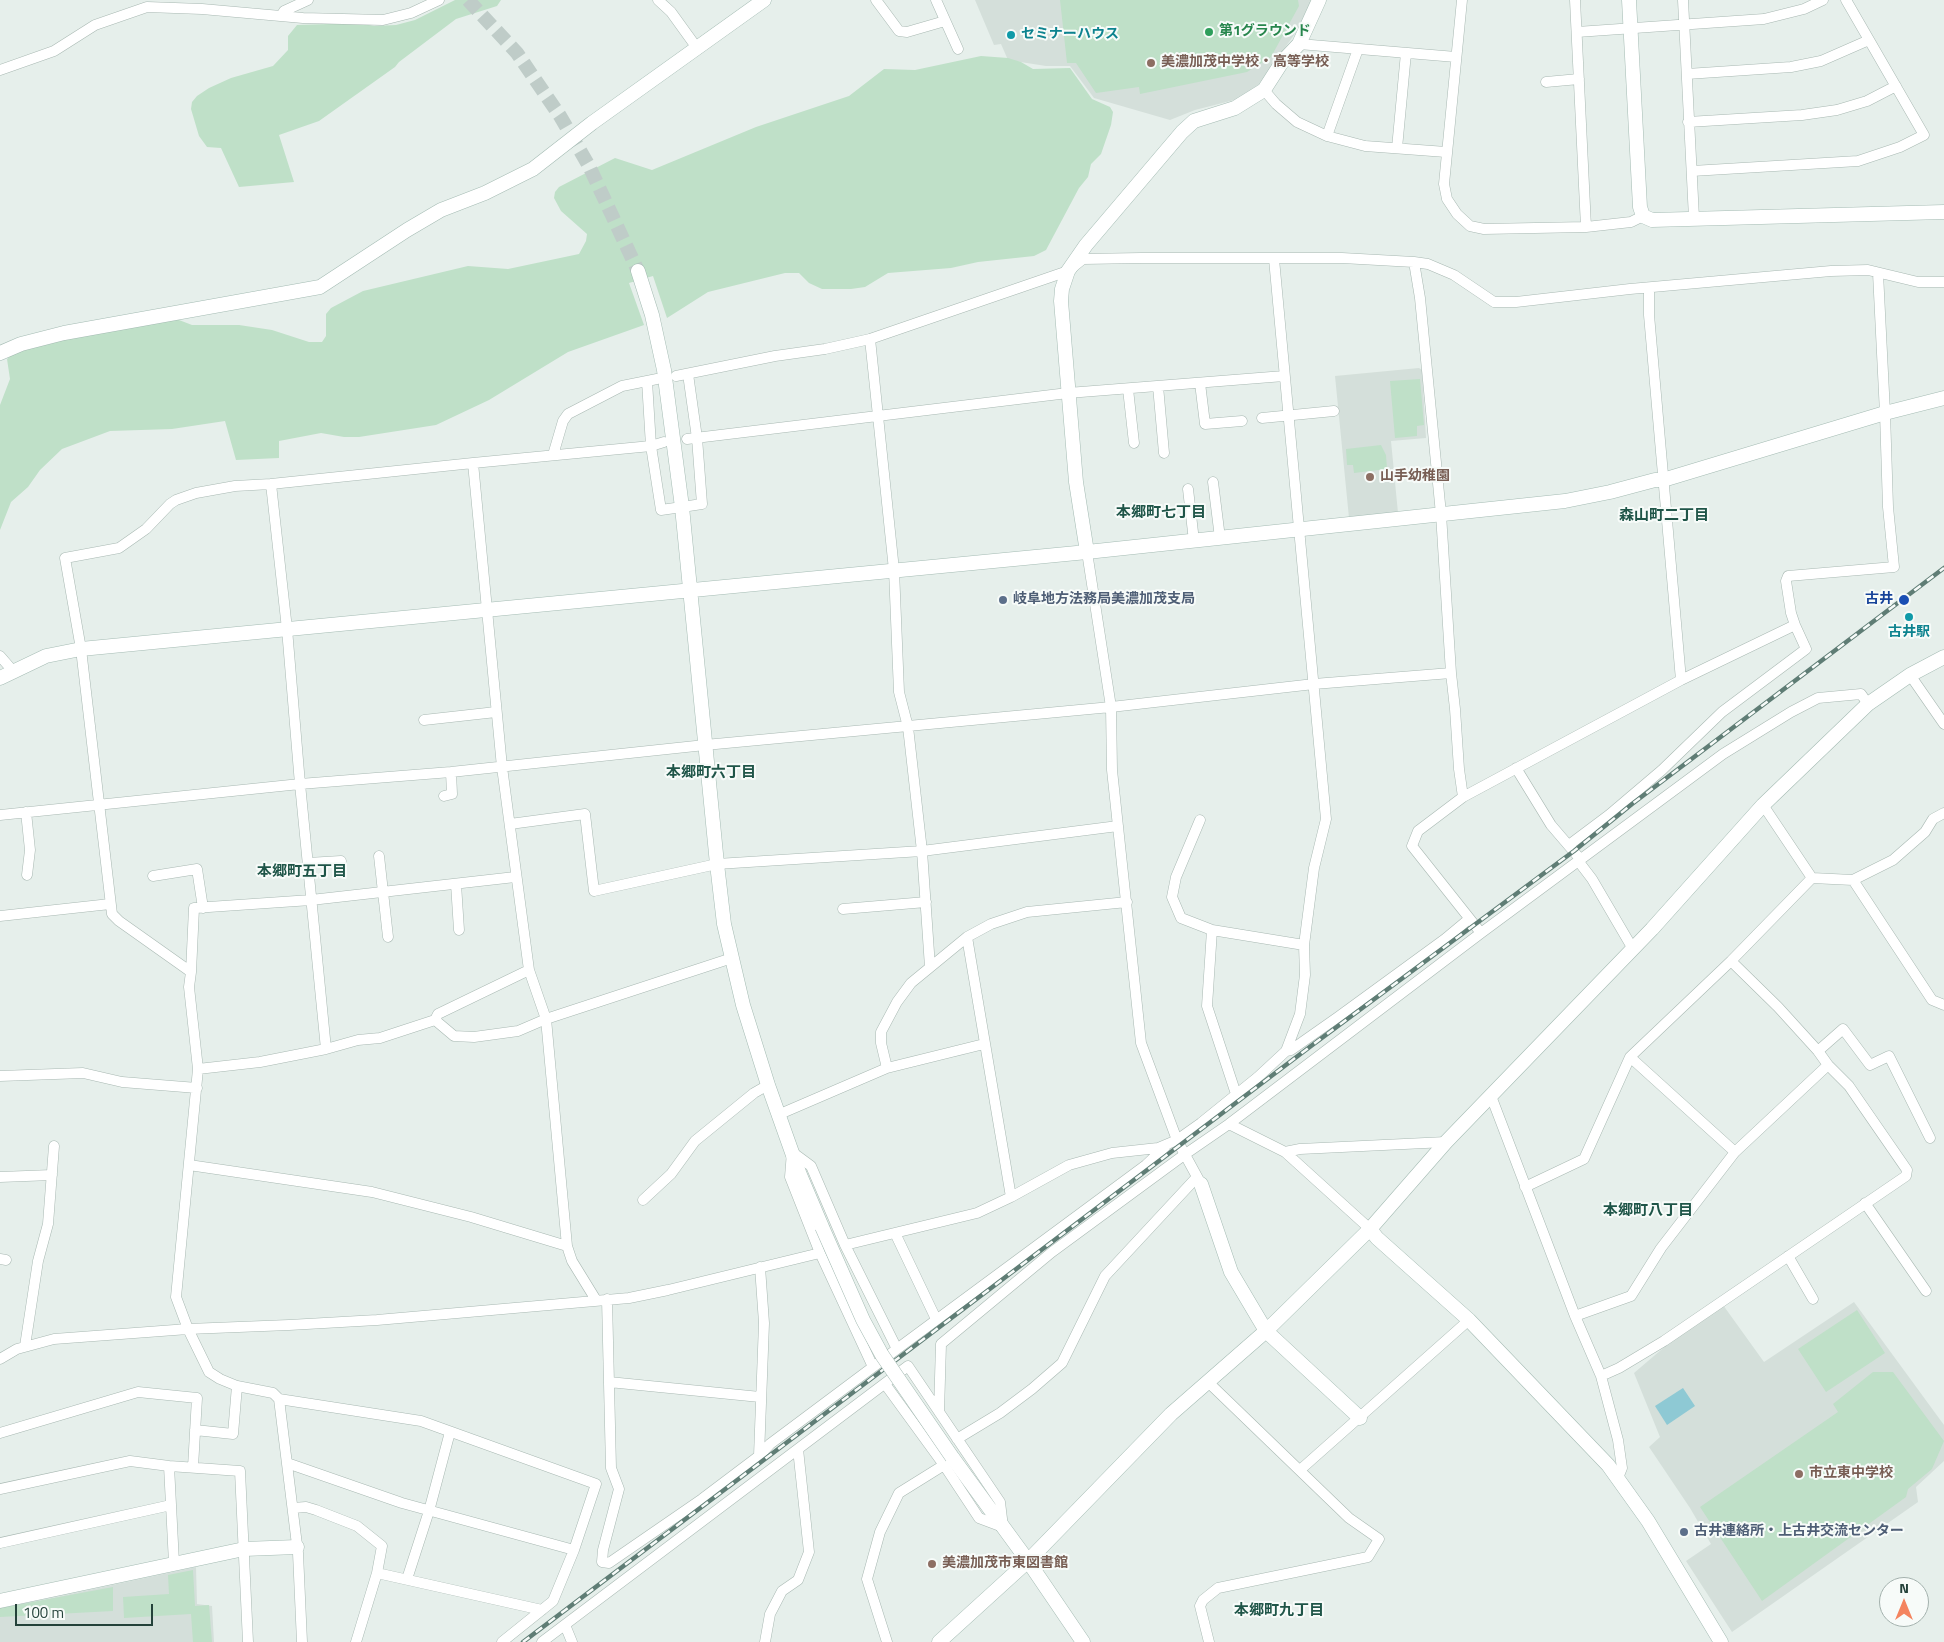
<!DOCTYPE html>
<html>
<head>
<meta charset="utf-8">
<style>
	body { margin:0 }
	#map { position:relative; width:1944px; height:1642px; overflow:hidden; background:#e6efeb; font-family:"Titillium Web",sans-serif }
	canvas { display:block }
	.north { position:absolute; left:1879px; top:1577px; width:50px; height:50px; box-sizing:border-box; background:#f7fbf9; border:1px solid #a3b1ad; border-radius:50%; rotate:0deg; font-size:14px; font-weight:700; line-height:20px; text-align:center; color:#24423a }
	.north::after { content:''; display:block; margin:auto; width:18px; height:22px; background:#f4845f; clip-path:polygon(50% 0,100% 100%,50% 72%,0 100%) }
	.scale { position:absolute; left:15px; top:1604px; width:138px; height:22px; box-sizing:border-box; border:2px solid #24423a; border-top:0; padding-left:6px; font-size:15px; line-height:18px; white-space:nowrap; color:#24423a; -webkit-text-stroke:4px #f7fbf9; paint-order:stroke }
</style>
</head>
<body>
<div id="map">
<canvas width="1944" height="1642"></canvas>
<div class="north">N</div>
<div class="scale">100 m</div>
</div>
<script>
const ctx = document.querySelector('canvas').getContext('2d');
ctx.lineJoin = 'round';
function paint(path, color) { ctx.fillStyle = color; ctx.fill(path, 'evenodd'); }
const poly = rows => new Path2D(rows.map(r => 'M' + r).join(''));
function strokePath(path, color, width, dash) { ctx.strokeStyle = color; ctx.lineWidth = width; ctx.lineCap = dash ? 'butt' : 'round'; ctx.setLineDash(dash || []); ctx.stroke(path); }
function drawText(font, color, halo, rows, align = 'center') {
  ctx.font = font + ' "Titillium Web","Noto Sans JP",sans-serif'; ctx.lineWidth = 4; ctx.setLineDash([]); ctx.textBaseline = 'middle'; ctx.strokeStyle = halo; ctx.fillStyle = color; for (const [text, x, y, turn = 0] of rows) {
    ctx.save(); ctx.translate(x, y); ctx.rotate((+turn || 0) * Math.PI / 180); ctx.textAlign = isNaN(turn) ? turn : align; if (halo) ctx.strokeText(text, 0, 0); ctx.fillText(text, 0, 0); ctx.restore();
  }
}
const built = poly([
	[975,0,1311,0,1302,24,1258,85,1238,99,1195,110,1170,120,1094,98,1070,66,1046,66,1008,60,1001,44,994,45],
	[1419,368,1422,370,1426,438,1391,441,1398,513,1349,518,1335,376],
	[1854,1302,1944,1425,1944,1461,1916,1487,1918,1502,1732,1632,1686,1561,1711,1544,1690,1508,1649,1447,1660,1437,1634,1373,1675,1338,1723,1305,1764,1362],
	[196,1567,197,1604,212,1606,214,1642,0,1642,0,1609]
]);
const green = poly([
	[455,0,501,0,497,6,456,19,399,62,395,67,319,121,279,135,294,182,239,187,221,148,207,147,199,136,191,109,192,102,197,96,209,88,231,78,273,66,288,50,288,36,297,25,359,23,374,26,396,25,415,20],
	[1060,0,1298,0,1299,6,1271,57,1247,72,1140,94,1139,87,1096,93,1076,63,1067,63],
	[981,56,1008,58,1021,62,1033,69,1070,68,1092,99,1110,107,1113,112,1111,125,1101,154,1091,164,1088,177,1079,188,1046,250,1034,256,978,262,951,268,888,273,865,287,851,289,822,289,809,283,799,273,785,273,708,292,667,318,653,276,629,283,644,325,568,352,489,400,436,425,359,437,344,437,321,433,279,441,279,458,236,460,225,421,172,429,110,431,62,449,40,470,28,487,11,502,0,530,0,405,10,379,7,359,12,354,32,344,175,315,179,320,192,325,239,325,272,330,309,342,322,342,326,336,326,314,331,308,363,291,468,266,508,269,579,254,586,241,587,234,561,211,554,198,555,192,559,187,615,158,652,170,756,127,849,96,884,69,915,70],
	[1420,379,1424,425,1417,426,1417,436,1395,438,1390,381],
	[1381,445,1386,455,1387,469,1354,473,1353,465,1347,465,1346,449],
	[1857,1310,1885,1353,1826,1392,1798,1349],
	[1873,1372,1893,1372,1944,1441,1932,1469,1908,1489,1906,1497,1762,1601,1700,1507,1838,1412,1833,1404],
	[193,1570,195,1606,209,1605,212,1642,193,1642,191,1614,124,1618,123,1597,169,1594,168,1575],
	[113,1587,113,1611,0,1617,0,1608]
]);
const water = poly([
	[1683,1388,1695,1406,1667,1425,1655,1406]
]);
const secondaryTunnel = poly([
	[468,0,517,53,560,116,589,166,638,271]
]);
const street = poly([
	[658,0,671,12,697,48],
	[876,0,899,31,907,32,945,21],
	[936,0,958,49],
	[1462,0,1444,184,1447,199,1457,214,1470,226,1484,229,1586,227,1631,222,1643,216],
	[1575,0,1586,227],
	[1683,0,1694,218],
	[282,15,284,11,308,0],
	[1577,32,1764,19,1804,9,1823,0],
	[1299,44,1456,57],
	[0,70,54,51,95,25,147,7,202,9,303,18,383,20,411,13,439,0],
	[1687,74,1791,67,1821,61,1869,40],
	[1546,82,1579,79],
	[1264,90,1276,104,1297,122,1327,136,1365,146,1446,152],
	[1688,122,1802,115,1837,110,1867,101,1896,86],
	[1327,136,1358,49],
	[1397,148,1406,53],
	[1692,171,1858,161,1900,147,1924,135,1846,0],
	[1414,262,1420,298,1441,514,1451,673,1455,709,1459,769,1463,797],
	[1649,288,1649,315,1681,680],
	[870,339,894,570,899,692,908,727,922,851,930,967],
	[676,376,775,356,825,349,870,339,1068,271,1083,259,1141,258,1342,258,1414,262,1428,264,1454,275,1494,302,1516,302,1630,289,1831,271,1868,270,1918,282,1944,282],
	[647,381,651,446,661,510,682,507,702,504,697,438,688,374],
	[1200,383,1205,424,1242,421],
	[1158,386,1164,453],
	[1128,389,1134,443],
	[1262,418,1334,411],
	[687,439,1068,393,1284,376],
	[553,455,563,421,568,414,622,386,657,379],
	[473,463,502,767,529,970,546,1019,567,1246,572,1261,596,1300],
	[1213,482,1220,538],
	[271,484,287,629,300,784,326,1049],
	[1188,489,1194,541],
	[1087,552,1111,707,1112,770,1141,1043,1177,1140,1201,1184],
	[0,656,13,671],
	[1910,675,1944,724],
	[424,720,496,712],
	[1516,768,1551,825,1581,860],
	[444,796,452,794,451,772],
	[1763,805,1812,878],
	[26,812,30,850,27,875],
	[0,815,300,784,451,772,705,745,1111,707,1314,684,1451,673],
	[1200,820,1176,877,1172,897,1181,918,1212,930,1304,945],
	[510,824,585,814,594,891,717,864,922,851,1118,826],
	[1569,845,1609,815,1662,770,1722,712,1806,649,1795,625],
	[379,856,388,937],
	[1579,862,1592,879,1633,949],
	[308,863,341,861],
	[153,876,197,869,203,908],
	[1853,880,1932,1000,1944,1005],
	[456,884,459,930],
	[843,909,926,902],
	[0,916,110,904],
	[1212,930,1207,1006,1236,1094],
	[1481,933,1412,846,1418,831,1463,797,1681,680,1795,625,1791,613,1786,581,1788,576,1894,567,1888,507,1885,413,1878,273],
	[967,937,1011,1197],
	[191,972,194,908,311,900,515,877],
	[435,1020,438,1014,529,970],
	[1286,1051,1291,1050,1338,1017,1445,939,1469,919],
	[1818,1051,1843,1029,1870,1065,1889,1056,1930,1138],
	[1630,1057,1735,1152,1828,1065],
	[887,1068,881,1043,881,1032,897,1002,911,983,967,937,991,924,1027,912,1127,902],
	[198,1069,260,1062,326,1049,358,1040,380,1038,435,1020,454,1036,474,1037,518,1031,546,1019,732,958],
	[0,1076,83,1073,122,1082,197,1088],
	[1491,1096,1575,1316,1601,1376,1618,1440,1622,1468,1618,1478],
	[780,1114,887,1068,984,1044],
	[1229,1124,1285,1152,1370,1229],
	[792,1152,811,1166,845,1245,897,1349,873,1367,820,1253,790,1177,792,1152],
	[1285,1152,1300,1149,1446,1142],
	[189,1165,372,1192,471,1217,567,1246],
	[0,1177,52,1175],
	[1525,1187,1584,1159,1630,1057,1731,961,1812,878,1853,880,1893,860,1925,832,1933,819,1944,813],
	[643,1200,671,1174,695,1141,754,1093,768,1085],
	[1865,1203,1926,1291],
	[895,1233,936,1319],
	[845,1245,977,1213,1011,1197,1069,1165,1112,1153,1158,1148,1177,1140,1201,1123,1258,1077,1286,1051,1300,1014,1305,975,1304,945,1314,868,1326,819,1274,259],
	[1788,1256,1813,1299],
	[0,1259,6,1260],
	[607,1299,611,1468,619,1489,603,1550,602,1562,609,1563,702,1499,759,1456,770,1444,873,1367],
	[1575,1316,1631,1296,1661,1248,1735,1152],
	[25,1346,38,1261,48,1224,54,1146],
	[897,1349,1146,1165,1165,1147],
	[0,1359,17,1349,54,1339,188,1329,289,1325,377,1320,629,1298,668,1290,820,1253],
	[1601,1376,1619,1368,1664,1341,1906,1176,1907,1170,1849,1086,1828,1065,1818,1051,1778,1007,1731,961],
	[609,1382,760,1397],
	[1208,1382,1349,1518,1379,1539,1368,1557,1218,1588,1203,1600,1200,1606,1209,1642],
	[279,1399,298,1553,302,1642],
	[939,1412,941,1344,1052,1252,1184,1155,1229,1124,1481,933,1723,754,1791,712,1818,698,1861,694,1868,704],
	[195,1430,233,1434,237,1386],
	[0,1433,138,1392,197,1398,193,1467],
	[957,1439,1000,1413,1032,1389,1062,1363,1105,1276,1197,1177],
	[759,1456,764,1323,760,1267],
	[287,1463,402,1503,574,1550],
	[169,1466,174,1563],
	[1300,1470,1469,1320],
	[0,1489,130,1461,169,1466,240,1471,248,1642],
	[293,1508,306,1507,316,1510,357,1526,382,1546,377,1573,356,1642],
	[0,1543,171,1505],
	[377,1573,542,1610],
	[407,1579,429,1511,450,1432],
	[565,1625,572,1642],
	[502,1642,553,1601,574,1550,596,1484,421,1421,279,1399,273,1393,237,1386,220,1379,209,1372,188,1329,176,1297,198,1069,189,987,191,972,119,921,112,914,81,649,65,558,119,548,146,529,170,504,176,500,196,493,235,486,271,484,473,463,651,446,664,442],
	[542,1642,908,1366,1000,1502,1003,1527,979,1518,944,1465,885,1384],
	[765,1642,770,1614,782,1591,798,1580,809,1552,798,1449],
	[887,1642,867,1579,880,1532,899,1493,944,1465]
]);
const secondary = poly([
	[1629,0,1640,207,1643,216,1652,220,1944,212],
	[638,271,652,315,664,370,682,507,717,864,724,924,743,1005,768,1085,800,1175,822,1227],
	[0,353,21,344,64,333,320,287,407,230,441,210,485,193,533,169,592,123,764,0],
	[1087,552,1076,482,1061,301,1062,289,1068,271,1086,245,1182,132,1194,121,1235,108,1264,90,1282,62,1299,44,1319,0],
	[0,678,46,656,81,649,1087,552,1565,501,1610,492,1655,480,1663,480,1885,413,1944,398],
	[1201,1184,1231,1272,1266,1331,1360,1418],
	[1370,1229,1377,1238,1469,1320,1608,1465,1648,1521,1721,1642],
	[952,1457,1028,1561,1083,1642],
	[0,1601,244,1549,297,1547],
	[939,1642,1028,1561,1171,1414,1266,1331,1370,1229,1446,1142,1652,929,1763,805,1868,704,1910,675,1944,657]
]);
const rail = poly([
	[523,1642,1311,1046,1574,851,1632,804,1944,568]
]);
const secondaryBridge = poly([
	[822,1227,863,1320,882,1355,952,1457]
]);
const markers = [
	[1209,32,5,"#2e9e5b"],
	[1011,35,5,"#0f9aa8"],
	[1151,63,5,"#8d6e63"],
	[1370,477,5,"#8d6e63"],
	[1003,600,5,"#5c6f8a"],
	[1904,600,6,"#1a4fb4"],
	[1909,617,5,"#0f9aa8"],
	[1799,1474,5,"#8d6e63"],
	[1684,1532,5,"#5c6f8a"],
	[932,1564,5,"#8d6e63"]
];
const leisureNames = [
	["第1グラウンド",1219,32]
];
const cultureNames = [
	["セミナーハウス",1021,35],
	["古井駅",1909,633,"center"]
];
const educationNames = [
	["美濃加茂中学校・高等学校",1161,63],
	["山手幼稚園",1380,477],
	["市立東中学校",1809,1474],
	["美濃加茂市東図書館",942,1564]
];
const serviceNames = [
	["岐阜地方法務局美濃加茂支局",1013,600],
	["古井連絡所・上古井交流センター",1694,1532]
];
const transitNames = [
	["古井",1893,600]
];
const neighbourhoodNames = [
	["本郷町七丁目",1161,513],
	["森山町二丁目",1664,516],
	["本郷町六丁目",711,773],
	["本郷町五丁目",302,872],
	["本郷町八丁目",1648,1211],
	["本郷町九丁目",1279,1611]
];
paint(built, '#d4dfda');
paint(green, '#bfe0c8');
paint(water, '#8ec9d4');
strokePath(secondaryTunnel, '#bfccc8', 14, [14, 7]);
strokePath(street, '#a8b8b2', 11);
strokePath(secondary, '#a4bbb3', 15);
strokePath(street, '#fff', 10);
strokePath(secondary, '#fff', 14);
strokePath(rail, '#5f7d75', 4.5);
strokePath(rail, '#f7fbf9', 2.5, [8]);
strokePath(secondaryBridge, '#a4bbb3', 15, []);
strokePath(secondaryBridge, '#fff', 14);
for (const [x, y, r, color] of markers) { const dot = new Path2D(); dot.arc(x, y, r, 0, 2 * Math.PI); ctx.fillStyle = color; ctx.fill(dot); strokePath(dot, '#f7fbf9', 2); }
drawText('bold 14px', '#27864d', '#f7fbf9', leisureNames, 'left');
drawText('bold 14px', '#0d838f', '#f7fbf9', cultureNames, 'left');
drawText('bold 14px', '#785e54', '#f7fbf9', educationNames, 'left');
drawText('bold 14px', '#4e5e75', '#f7fbf9', serviceNames, 'left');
drawText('bold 14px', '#164399', '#f7fbf9', transitNames, 'right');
drawText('bold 15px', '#1f5548', '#f7fbf9', neighbourhoodNames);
</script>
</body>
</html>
